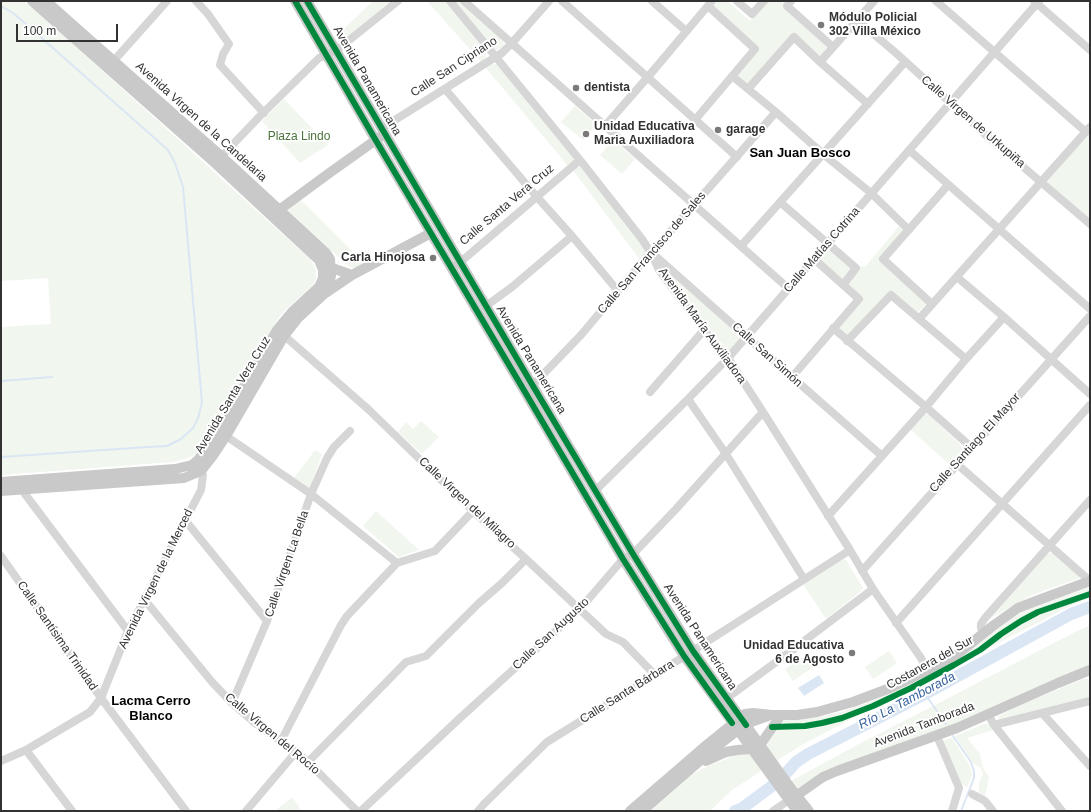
<!DOCTYPE html>
<html>
<head>
<meta charset="utf-8">
<style>
	body { margin:0 }
	#map { position:relative; width:1091px; height:812px; overflow:hidden; background:#fff; font-family:Helvetica,sans-serif }
	canvas { display:block }
	.frame { position:absolute; inset:0; border:2px solid #323232; pointer-events:none }
	.scale { position:absolute; left:16px; top:24px; width:102px; height:18px; box-sizing:border-box; border:2px solid #323232; border-top:0; padding-left:5px; font-size:12px; line-height:14px; white-space:nowrap; color:#323232; -webkit-text-stroke:3px #fff; paint-order:stroke }
</style>
</head>
<body>
<div id="map">
<canvas width="1091" height="812"></canvas>
<div class="frame"></div>
<div class="scale">100 m</div>
</div>
<script>
const ctx = document.querySelector('canvas').getContext('2d');
ctx.lineJoin = 'round';
function paint(path, color) { ctx.fillStyle = color; ctx.fill(path, 'evenodd'); }
const poly = rows => new Path2D(rows.map(r => 'M' + r).join(''));
function strokePath(path, color, width, dash) { ctx.strokeStyle = color; ctx.lineWidth = width; ctx.lineCap = dash ? 'butt' : 'round'; ctx.setLineDash(dash || []); ctx.stroke(path); }
function drawText(font, color, halo, rows, align = 'center') {
  ctx.font = font + ' Helvetica,sans-serif'; ctx.lineWidth = 4; ctx.setLineDash([]); ctx.textBaseline = 'middle'; ctx.strokeStyle = halo; ctx.fillStyle = color; for (const [text, x, y, turn = 0] of rows) {
    ctx.save(); ctx.translate(x, y); ctx.rotate((+turn || 0) * Math.PI / 180); ctx.textAlign = isNaN(turn) ? turn : align; if (halo) ctx.strokeText(text, 0, 0); ctx.fillText(text, 0, 0); ctx.restore();
  }
}
const green = poly([
	[1,1,23,1,40,14,310,259,316,270,316,277,314,284,284,311,277,320,203,446,196,454,188,458,173,462,1,475,1,327,51,324,48,278,1,281],
	[373,1,391,1,339,44,335,37],
	[427,1,445,1,486,52,486,56,482,63],
	[453,1,459,1,503,41,504,45,502,47,496,51],
	[718,1,727,1,750,21,768,1,786,1,783,4,782,7,827,47,820,56,795,35,747,85,735,78,758,50,713,6],
	[493,64,497,64,575,160,568,166,486,68],
	[284,99,328,145,300,163,262,121],
	[575,106,596,125,583,140,561,122],
	[1090,132,1090,219,1049,184,1048,181],
	[613,140,635,159,622,174,600,155],
	[578,166,580,167,648,251,640,260,573,170],
	[300,199,365,264,355,268,349,267,286,209],
	[899,226,903,231,881,257,926,301,926,304,917,313,892,293,848,336,839,329,838,326,862,301,847,284,858,265,860,267,866,266],
	[825,246,852,268,843,280,817,258],
	[668,272,741,336,741,338,730,350,729,350,726,349,667,275,666,273],
	[925,414,929,415,965,449,965,451,951,466,910,429,923,415],
	[421,421,439,437,422,454,398,432,406,422,413,429],
	[315,450,322,454,310,488,294,478],
	[376,511,419,550,399,557,363,526],
	[1051,553,1053,553,1078,575,1079,577,1078,579,1045,590,1030,596,991,618,1047,554],
	[842,559,846,560,863,588,860,592,826,619,803,584],
	[1090,587,1090,598,1070,606,1045,619,805,743,776,761,765,744,784,720,820,717,844,711,866,703,935,673,955,662,1003,624,1017,615,1030,609],
	[1090,625,1090,666,955,725,824,772,798,788,791,781,857,745,937,704,1075,632],
	[889,651,897,663,873,679,865,667],
	[805,656,813,667,793,681,785,669],
	[1083,679,1087,679,1090,681,1090,698,999,721,998,718,999,716,1022,704],
	[984,724,989,724,994,730,967,738,980,754,983,768,989,777,985,797,979,792,979,783,983,774,981,768,974,764,955,736],
	[952,738,970,766,972,772,972,776,967,787,960,783,943,742,945,740],
	[751,754,763,770,732,790,710,811,648,811,684,779,704,768,736,755],
	[292,797,302,811,275,811]
]);
const water = poly([
	[819,675,824,683,804,696,798,688]
]);
const stream = poly([
	[1,6,13,13,27,25,168,150,175,163,183,187,202,403,198,418,193,428,181,439,167,446,148,447,1,457],
	[1,381,52,377],
	[925,694,946,724],
	[953,736,971,762,974,771,974,778,961,811]
]);
const river = poly([
	[735,811,741,809,780,780,796,762,808,754,925,694,1071,614,1090,607]
]);
const minor = poly([
	[196,1,208,14,229,44,223,54,220,65,264,113],
	[450,1,580,160,642,239,651,253,659,270,704,330,728,358,763,412,850,550,873,589,921,658,927,670],
	[464,1,788,288],
	[562,1,737,157],
	[652,1,686,31],
	[737,1,752,14,764,1],
	[791,1,787,6,833,47],
	[936,1,1086,132],
	[1034,1,1090,50],
	[857,20,896,53,987,136,1090,224],
	[820,62,874,1],
	[110,65,167,1],
	[732,76,776,112,823,154,871,193,909,230],
	[445,89,537,197,572,236,618,291],
	[748,89,794,37,820,62,868,104],
	[695,120,755,49,708,6],
	[605,126,647,78,712,1],
	[382,128,502,53,512,43,549,1],
	[909,150,1090,309],
	[218,160,260,116,319,58,337,50,398,1],
	[780,202,856,268,843,285],
	[741,246,905,62],
	[652,253,660,260,792,377,882,456],
	[457,265,580,160],
	[957,277,1004,317,1090,394],
	[932,304,883,259,948,185],
	[486,306,512,287,572,236],
	[919,319,1090,127],
	[833,328,926,407,971,447],
	[280,332,368,409,473,511,526,559,606,634,623,642,655,675],
	[847,341,891,295,966,359],
	[792,377,859,299,814,259],
	[529,389,581,335,639,266,678,223,776,112],
	[650,392,704,330],
	[688,399,726,454,804,579],
	[226,436,311,494,397,563],
	[957,464,1090,581],
	[22,489,25,494,128,631],
	[596,490,688,399,728,358,1039,1],
	[828,516,926,407,966,359,1004,317],
	[185,520,267,621],
	[1,556,101,698,186,811],
	[862,571,1090,316],
	[144,599,212,682,232,703,255,723,296,752,308,762,357,811],
	[896,623,1090,405],
	[983,634,981,628,981,624,985,618,1090,500],
	[727,698,787,654,873,589],
	[232,703,267,621,311,494,327,458,334,447,350,431],
	[1042,713,1090,766],
	[988,714,994,725,1062,811],
	[994,725,1090,701],
	[937,736,959,788,952,811],
	[281,741,341,625,347,616,397,563,435,551,473,511],
	[26,750,72,811],
	[1,761,26,750,90,712,101,698,128,631,201,490,203,475,198,467],
	[308,762,406,662,426,656,479,603,502,583,526,559],
	[972,794,985,801,993,811],
	[246,811,296,752],
	[361,811,460,718,580,609,623,559,633,554,676,509,763,412],
	[478,811,484,804,547,742,655,675,850,550],
	[773,811,789,800]
]);
const major = poly([
	[32,1,215,163,319,260,335,269,352,275],
	[295,1,375,139,525,392,623,559,684,656,797,811],
	[307,1,533,386,633,554,693,651,787,783,809,811],
	[276,214,279,210,328,174,380,137],
	[327,292,352,275,431,233],
	[1,482,175,469,192,465,197,461,208,448,277,330,292,312,319,287,323,278,323,270,319,260],
	[1,491,184,478,201,471,212,457,226,436,284,336,299,317,324,294,329,284,331,276,330,259,326,253,221,156,46,1],
	[760,745,781,715],
	[706,761,726,752,737,750,752,749],
	[793,798,823,777,837,771,957,728,1058,683,1090,670],
	[630,811,703,748,745,714,753,713,772,715,797,715,817,712,853,702,890,688,943,663,955,656,994,625,1018,608,1036,601,1090,581],
	[642,811,716,747,738,730,751,722,768,716]
]);
const cycleway = poly([
	[295,1,375,139,525,392,623,559,684,656,732,723],
	[307,1,533,386,633,554,693,651,746,725],
	[772,727,805,726,822,723,842,718,873,706,911,688,954,665,980,650,1001,634,1021,621,1038,612,1090,594]
]);
const markers = [
	[821,25,4,"#7a7a7a"],
	[576,88,4,"#7a7a7a"],
	[718,130,4,"#7a7a7a"],
	[586,134,4,"#7a7a7a"],
	[433,258,4,"#7a7a7a"],
	[852,653,4,"#7a7a7a"]
];
const poiNames = [
	["Módulo Policial",829,18],
	["302 Villa México",829,32],
	["dentista",584,88],
	["Unidad Educativa",594,127],
	["Maria Auxiliadora",594,141],
	["garage",726,130],
	["Carla Hinojosa",425,258,"right"],
	["Unidad Educativa",844,646,"right"],
	["6 de Agosto",844,660,"right"]
];
const streetNames = [
	["Calle San Cipriano",454,67,-33],
	["Avenida Panamericana",367,81,60],
	["Avenida Virgen de la Candelaria",201,122,42],
	["Calle Virgen de Urkupiña",973,122,41],
	["Calle Santa Vera Cruz",507,205,-40],
	["Calle Matías Cotrina",822,250,-49],
	["Calle San Francisco de Sales",652,253,-49],
	["Avenida María Auxiliadora",702,326,54],
	["Calle San Simón",767,355,42],
	["Avenida Panamericana",531,360,59],
	["Avenida Santa Vera Cruz",233,395,-59],
	["Calle Santiago El Mayor",975,443,-48],
	["Calle Virgen del Milagro",467,503,43],
	["Calle Virgen La Bella",287,564,-71],
	["Avenida Virgen de la Merced",156,579,-64],
	["Calle San Augusto",551,634,-43],
	["Calle Santísima Trinidad",57,636,55],
	["Avenida Panamericana",700,637,57],
	["Costanera del Sur",930,663,-29],
	["Calle Santa Bárbara",627,692,-32],
	["Avenida Tamborada",924,725,-21],
	["Calle Virgen del Rocío",272,734,40]
];
const parkNames = [
	["Plaza Lindo",299,137]
];
const neighbourhoodNames = [
	["San Juan Bosco",800,153],
	["Lacma Cerro",151,701],
	["Blanco",151,716]
];
const waterNames = [
	["Río La Tamborada",907,701,-28]
];
paint(green, '#f1f6ee');
paint(water, '#dbe6f4');
strokePath(stream, '#dbe6f4', 2);
strokePath(river, '#dbe6f4', 12);
strokePath(minor, '#d6d6d6', 8);
strokePath(major, '#c9c9c9', 10);
strokePath(cycleway, '#00873e', 6);
for (const [x, y, r, color] of markers) { const dot = new Path2D(); dot.arc(x, y, r, 0, 2 * Math.PI); ctx.fillStyle = color; ctx.fill(dot); strokePath(dot, '#fff', 1.5); }
drawText('bold 12px', '#323232', '#fff', poiNames, 'left');
drawText('12px', '#323232', '#fff', streetNames);
drawText('12px', '#4b733b', '#fff', parkNames);
drawText('bold 13px', '#000', '#fff', neighbourhoodNames);
drawText('italic 13px', '#38649c', '#fff', waterNames);
</script>
</body>
</html>
